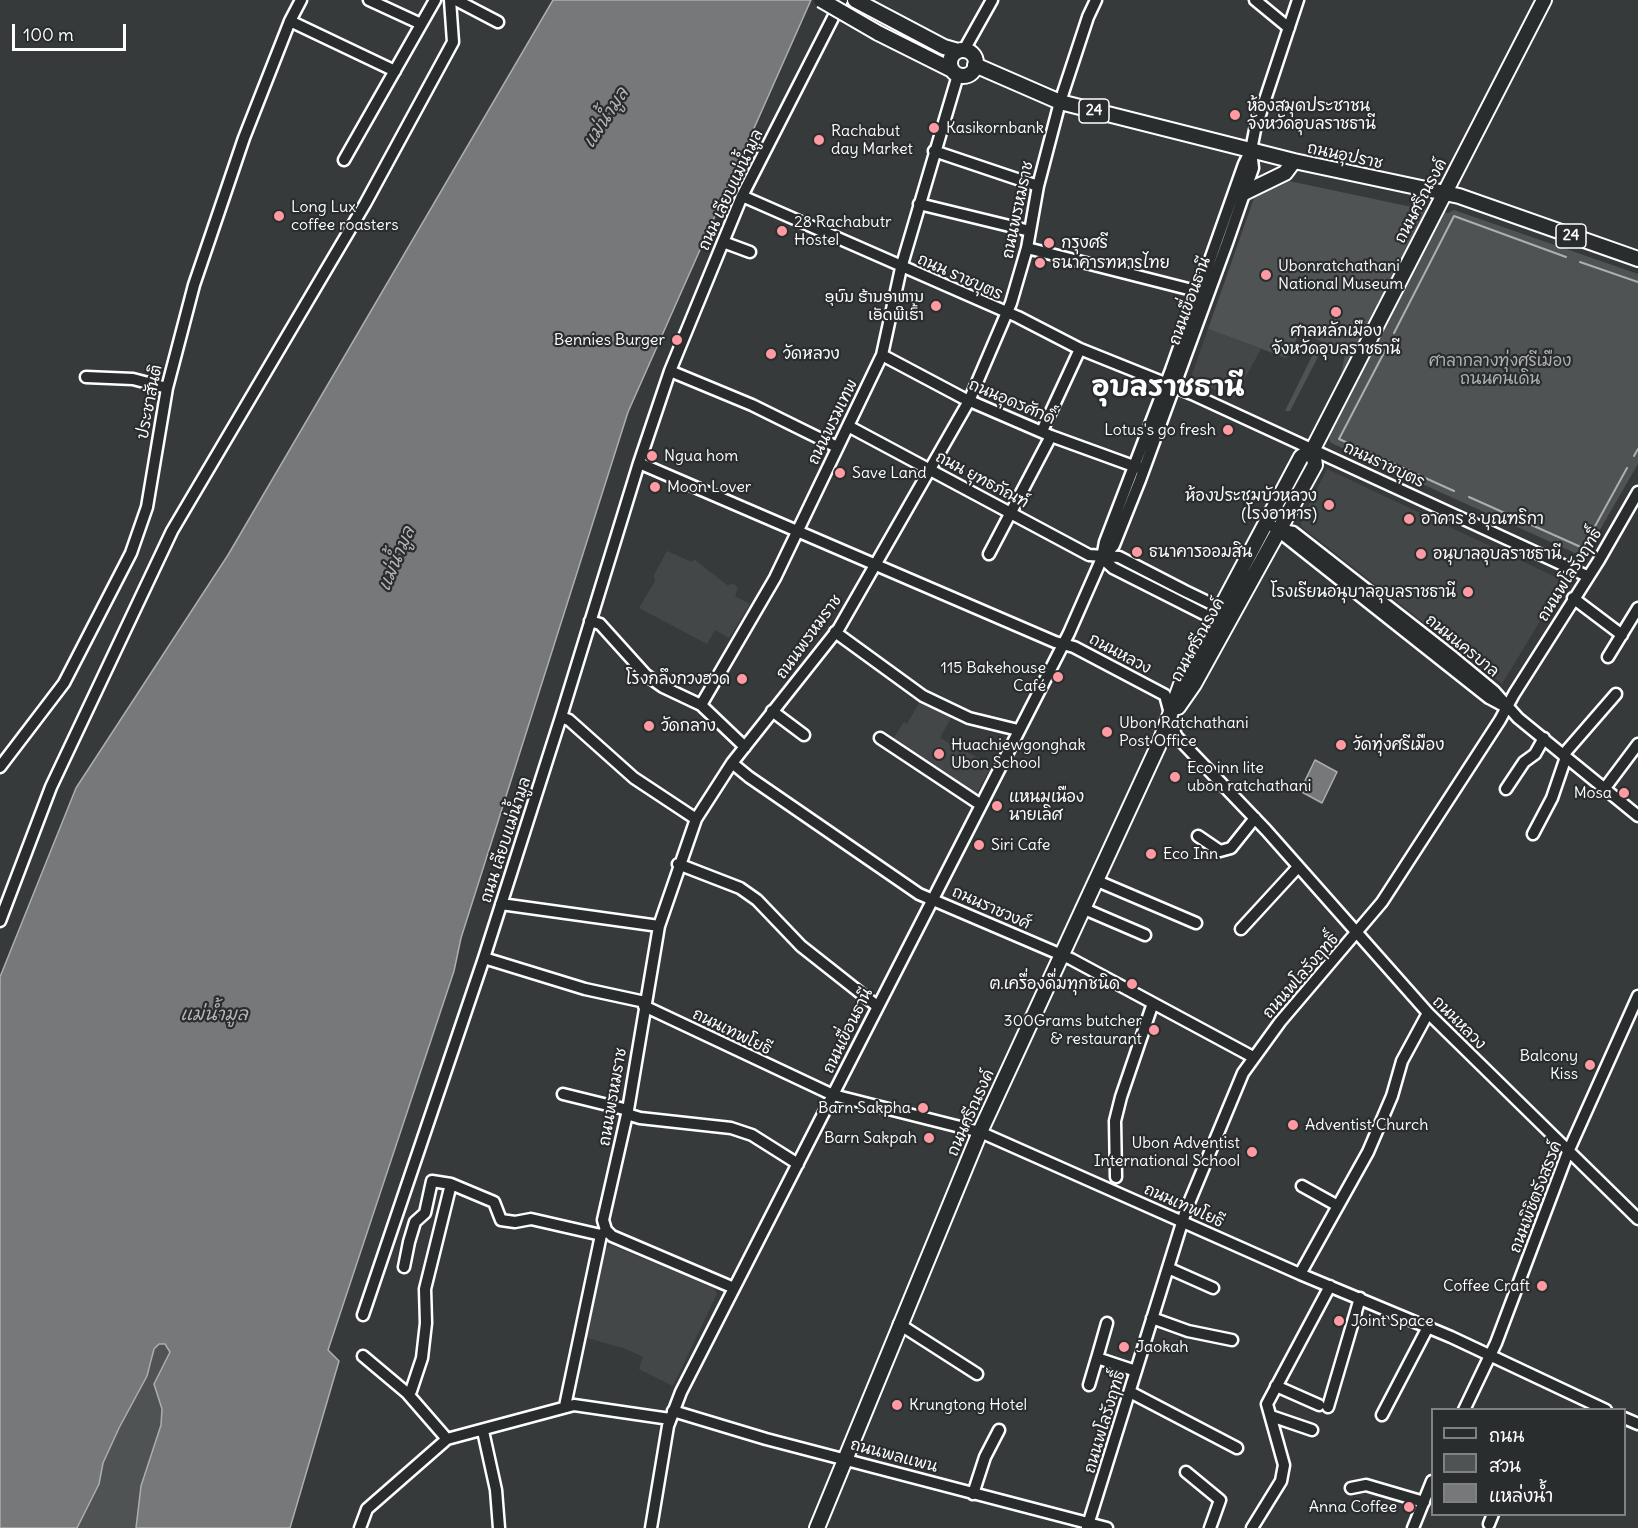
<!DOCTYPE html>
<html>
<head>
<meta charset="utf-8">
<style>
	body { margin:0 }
	#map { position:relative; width:1638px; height:1528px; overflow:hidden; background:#373a3b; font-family:Delius,"Playpen Sans Thai",sans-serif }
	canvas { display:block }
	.legend { position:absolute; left:1431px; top:1408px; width:195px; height:108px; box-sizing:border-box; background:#2a2d2e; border:2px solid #7f8182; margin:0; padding:8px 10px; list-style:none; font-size:18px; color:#fff }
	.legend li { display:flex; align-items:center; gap:12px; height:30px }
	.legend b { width:30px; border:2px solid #7f8182 }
	.scale { position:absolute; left:12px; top:24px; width:114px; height:27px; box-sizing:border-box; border:3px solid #fff; border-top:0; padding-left:8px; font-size:18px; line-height:21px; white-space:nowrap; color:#fff; -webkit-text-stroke:4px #2a2d2e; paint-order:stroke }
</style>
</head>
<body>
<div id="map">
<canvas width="1638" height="1528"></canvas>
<ul class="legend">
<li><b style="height:8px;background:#2a2d2e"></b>ถนน</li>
<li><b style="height:16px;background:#505354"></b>สวน</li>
<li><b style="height:16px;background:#767879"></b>แหล่งน้ำ</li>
</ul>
<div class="scale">100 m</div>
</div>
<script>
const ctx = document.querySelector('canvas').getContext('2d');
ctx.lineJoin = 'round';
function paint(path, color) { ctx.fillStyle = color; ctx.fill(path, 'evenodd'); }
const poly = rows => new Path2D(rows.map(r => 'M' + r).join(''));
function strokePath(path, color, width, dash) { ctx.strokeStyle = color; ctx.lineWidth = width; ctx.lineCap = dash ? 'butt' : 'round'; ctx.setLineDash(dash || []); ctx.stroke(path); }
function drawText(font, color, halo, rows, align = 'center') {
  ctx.font = font + ' Delius,"Noto Sans Lao","Playpen Sans Thai",sans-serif'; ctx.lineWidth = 4.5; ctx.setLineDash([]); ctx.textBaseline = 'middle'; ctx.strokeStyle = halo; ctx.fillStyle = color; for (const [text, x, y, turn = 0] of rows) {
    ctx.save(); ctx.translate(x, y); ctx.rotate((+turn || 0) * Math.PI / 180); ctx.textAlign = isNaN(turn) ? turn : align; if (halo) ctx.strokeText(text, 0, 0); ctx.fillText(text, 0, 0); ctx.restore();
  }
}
const built = poly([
	[1208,329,1261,349,1234,398,1195,381,1192,374],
	[1327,469,1564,581,1502,684,1302,527,1300,522],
	[667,551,692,562,694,559,727,585,734,584,738,588,735,596,750,604,729,638,715,630,707,644,639,608,655,581,654,575],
	[922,698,952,716,940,738,992,765,974,798,890,743,904,722,907,724],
	[611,1245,714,1288,717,1294,673,1386,639,1369,643,1357,626,1349,584,1337,605,1248]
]);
const green = poly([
	[1289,181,1407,206,1448,213,1454,210,1638,274,1638,464,1584,557,1331,443,1329,439,1345,354,1301,331,1286,358,1208,329,1254,198],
	[1314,352,1319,355,1290,411,1285,411],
	[159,1344,164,1344,170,1352,154,1384,162,1409,161,1425,141,1486,136,1528,77,1528,99,1484,103,1463,119,1428,151,1365,154,1349]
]);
const water = poly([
	[553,0,811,0,628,412,461,938,454,971,328,1350,339,1361,290,1528,136,1528,141,1486,161,1425,162,1409,154,1384,170,1352,165,1344,159,1344,154,1349,147,1376,119,1428,103,1463,99,1484,77,1528,0,1528,0,977,76,788,228,555,553,0],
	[1315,760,1337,772,1322,803,1300,791,1315,760]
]);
const stream = poly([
	[1580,262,1638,282],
	[1394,333,1454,216,1566,257],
	[1388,345,1339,439,1454,491],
	[1634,456,1638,449],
	[1469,497,1583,548,1627,468]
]);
const minor = poly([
	[369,0,421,24],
	[456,0,498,22],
	[1255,0,1289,28],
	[290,21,395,71],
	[964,50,992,0],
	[934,151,1038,186],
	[344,160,435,0],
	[742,196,1018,317,1080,349,1192,394,1587,576],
	[919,204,1030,231],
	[723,242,750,252],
	[1027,248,1204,293],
	[882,355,963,398,1051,436,1139,468],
	[670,371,752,405,837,447],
	[86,377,133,379,167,388],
	[848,426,1089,555,1119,557,1185,591,1214,605,1217,615],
	[1042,431,1080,349],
	[639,463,1055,642,1074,647,1165,695,1176,736,1266,830,1428,1013,1638,1219],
	[1267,522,1489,698,1504,706],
	[1279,529,1293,532,1454,658,1494,691,1518,718,1638,816],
	[989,554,1051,436],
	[1102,558,1114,545,1140,480,1227,243,1253,168,1251,150,1255,130,1298,0],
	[1102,558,1113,568,1208,616,1221,617],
	[1573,598,1622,635],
	[590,621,600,624,646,675,663,687,701,705],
	[835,632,923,696,969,718,1018,730],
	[1608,657,1638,608],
	[772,711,804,735],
	[561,717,569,720,634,778,696,819],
	[880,738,981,805],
	[745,747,701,705,775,578,882,355,901,268,958,75],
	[1563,755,1616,694],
	[732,763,749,777,919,894,1071,959,1253,1057],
	[0,767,64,683,131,553,147,507,167,388,194,285,244,138,290,21,301,0],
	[1605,788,1638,744],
	[1506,789,1524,762,1535,754,1544,738],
	[1533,834,1552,798,1566,757],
	[1198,836,1220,851,1231,848,1255,818],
	[678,864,740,888,757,900,801,946,877,1006],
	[1095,880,1196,923],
	[501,904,659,926],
	[1082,908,1145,935],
	[0,921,51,787,172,531,365,204,453,42,450,0],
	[1241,929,1298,867],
	[484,958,585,989,645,1002],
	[644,1006,833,1095,980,1132,1300,1274,1451,1337,1606,1410],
	[563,1094,628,1110],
	[627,1114,640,1118,731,1128,752,1135,798,1164],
	[1116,1177,1115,1121,1121,1097,1153,1003],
	[1302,1186,1338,1206],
	[606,1230,603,1220,628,1110,659,926,696,819,732,763,839,628,969,401,1011,303,1027,248,1038,186,1060,102,1088,17,1096,0],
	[606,1230,612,1236,734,1288],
	[404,1267,409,1242,415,1222,425,1213,432,1181,451,1184,494,1202,501,1220,515,1222,531,1219,601,1235],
	[1168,1268,1213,1288],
	[1300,1274,1368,1152,1392,1096,1402,1061,1428,1013],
	[363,1315,484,958,561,717,639,463,670,371,742,196,842,0],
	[1152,1318,1188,1331,1232,1340],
	[899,1324,977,1374],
	[363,1356,407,1393,447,1439],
	[1097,1358,1107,1323],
	[1089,1385,1097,1358,1136,1371],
	[1276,1386,1319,1405],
	[1130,1392,1237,1448],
	[407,1393,411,1391,422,1358,426,1323,425,1289,451,1184],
	[565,1406,601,1235,606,1231],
	[1328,1407,1360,1298],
	[1464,1410,1496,1343,1568,1152,1638,996],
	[673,1411,766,1439,1107,1528],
	[1382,1415,1428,1327],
	[1271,1416,1312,1430],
	[1624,1418,1638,1424],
	[483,1431,496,1490,499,1528],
	[1186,1472,1220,1500,1210,1528],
	[1351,1488,1366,1485,1424,1502],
	[973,1494,985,1457,999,1430],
	[1489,1524,1493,1514],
	[360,1528,367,1509,447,1439,574,1405,670,1419],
	[651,1528,668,1426,681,1392,1069,633,1102,558,1105,542,1171,370,1244,164,1251,150],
	[1087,1528,1186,1210,1243,1073,1280,1022,1382,902,1500,720,1514,694,1599,560,1638,492],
	[1252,1528,1281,1481,1284,1465,1267,1404,1330,1286],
	[1413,1528,1432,1481]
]);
const major = poly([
	[855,0,944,47,958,51],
	[878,33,952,70],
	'950 63a13 13 0 1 1 26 0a13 13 0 1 1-26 0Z',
	[975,65,1060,102,1294,161,1459,196,1638,259],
	[1244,193,1285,173,1294,161],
	[1178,707,1194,684,1315,465,1313,449],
	[817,1528,980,1132,1160,742,1183,679,1301,457,1313,449,1544,0]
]);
const majorBridge = poly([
	[821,0,878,33]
]);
const markers = [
	[1235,115,6,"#ff9aa2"],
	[934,128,6,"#ff9aa2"],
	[819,140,6,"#ff9aa2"],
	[279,216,6,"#ff9aa2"],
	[782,231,6,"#ff9aa2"],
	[1049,243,6,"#ff9aa2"],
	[1040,263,6,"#ff9aa2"],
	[1266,275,6,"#ff9aa2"],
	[936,306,6,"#ff9aa2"],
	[1336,312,6,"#ff9aa2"],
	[677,340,6,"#ff9aa2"],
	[771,354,6,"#ff9aa2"],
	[1228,430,6,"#ff9aa2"],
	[652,456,6,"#ff9aa2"],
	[840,473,6,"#ff9aa2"],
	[655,487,6,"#ff9aa2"],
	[1329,505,6,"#ff9aa2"],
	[1409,519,6,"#ff9aa2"],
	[1137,552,6,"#ff9aa2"],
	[1421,554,6,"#ff9aa2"],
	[1468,592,6,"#ff9aa2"],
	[1058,677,6,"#ff9aa2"],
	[742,679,6,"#ff9aa2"],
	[649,726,6,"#ff9aa2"],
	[1107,732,6,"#ff9aa2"],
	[1341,745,6,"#ff9aa2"],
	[939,754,6,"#ff9aa2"],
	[1175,777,6,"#ff9aa2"],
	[1624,793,6,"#ff9aa2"],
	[997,806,6,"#ff9aa2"],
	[979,845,6,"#ff9aa2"],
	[1151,854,6,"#ff9aa2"],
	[1132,984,6,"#ff9aa2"],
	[1154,1030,6,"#ff9aa2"],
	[1590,1065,6,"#ff9aa2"],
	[923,1108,6,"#ff9aa2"],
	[1293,1125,6,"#ff9aa2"],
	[929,1138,6,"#ff9aa2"],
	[1252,1152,6,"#ff9aa2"],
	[1542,1286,6,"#ff9aa2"],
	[1339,1321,6,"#ff9aa2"],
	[1124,1347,6,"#ff9aa2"],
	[897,1405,6,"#ff9aa2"],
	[1409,1507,6,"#ff9aa2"]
];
const shields = [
	[1094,111,30],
	[1571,236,30]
];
const shieldNames = [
	["24",1094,111],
	["24",1571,236]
];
const poiNames = [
	["ห้องสมุดประชาชน",1247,106],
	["จังหวัดอุบลราชธานี",1247,124],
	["Kasikornbank",946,128],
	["Rachabut",831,131],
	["day Market",831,149],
	["Long Lux",291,207],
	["coffee roasters",291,225],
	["28 Rachabutr",794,222],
	["Hostel",794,240],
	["กรุงศรี",1061,243],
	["ธนาคารทหารไทย",1052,263],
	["Ubonratchathani",1278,266],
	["National Museum",1278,284],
	["ອຸບົນ ຮ້ານອາຫານ",924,297,"right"],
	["ເອັດພີເຮົ້າ",924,315,"right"],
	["ศาลหลักเมือง",1336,331,"center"],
	["จังหวัดอุบลราชธานี",1336,349,"center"],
	["Bennies Burger",665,340,"right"],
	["วัดหลวง",783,354],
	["Lotus's go fresh",1216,430,"right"],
	["Ngua hom",664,456],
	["Save Land",852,473],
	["Moon Lover",667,487],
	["ห้องประชุมบัวหลวง",1317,496,"right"],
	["(โรงอาหาร)",1317,514,"right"],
	["อาคาร 8 บุณฑริกา",1421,519],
	["ธนาคารออมสิน",1149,552],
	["อนุบาลอุบลราชธานี",1433,554],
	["โรงเรียนอนุบาลอุบลราชธานี",1456,592,"right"],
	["115 Bakehouse",1046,668,"right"],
	["Café",1046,686,"right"],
	["โรงกลึงกวงฮวด",730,679,"right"],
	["Ubon Ratchathani",1119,723],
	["Post Office",1119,741],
	["วัดกลาง",661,726],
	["Huachiewgonghak",951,745],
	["Ubon School",951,763],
	["วัดทุ่งศรีเมือง",1353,745],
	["Eco inn lite",1187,768],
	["ubon ratchathani",1187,786],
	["Mosa",1612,793,"right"],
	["แหนมเนือง",1009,797],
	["นายเลิศ",1009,815],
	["Siri Cafe",991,845],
	["Eco Inn",1163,854],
	["ฅ.เครื่องดื่มทุกชนิด",1120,984,"right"],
	["300Grams butcher",1142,1021,"right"],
	["& restaurant",1142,1039,"right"],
	["Balcony",1578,1056,"right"],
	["Kiss",1578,1074,"right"],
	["Barn Sakpha",911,1108,"right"],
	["Adventist Church",1305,1125],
	["Barn Sakpah",917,1138,"right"],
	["Ubon Adventist",1240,1143,"right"],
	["International School",1240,1161,"right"],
	["Coffee Craft",1530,1286,"right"],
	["Joint Space",1351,1321],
	["Jaokah",1136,1347],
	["Krungtong Hotel",909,1405],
	["Anna Coffee",1397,1507,"right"]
];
const streetNames = [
	["ถนนอุปราช",1345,156,12],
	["ถนน เลียบแม่น้ำมูล",731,190,-65],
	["ถนนศรีณรงค์",1421,201,-62],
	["ถนนพรหมราช",1018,210,-78],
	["ถนน ราชบุตร",960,277,24],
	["ถนนเขื่อนธานี",1190,301,-70],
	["ประชาสันติ",150,402,-79],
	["ถนนอุดรศักดิ์",1012,402,23],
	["ถนนพรมเทพ",833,422,-64],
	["ถนนราชบุตร",1384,465,25],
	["ถนน ยุทธภัณฑ์",982,480,28],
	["ถนนพโลรังฤทธิ์",1570,575,-58],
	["ถนนพรหมราช",809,637,-54],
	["ถนนศรีณรงค์",1198,640,-61],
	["ถนนนครบาล",1462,646,39],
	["ถนนหลวง",1120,654,28],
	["ถนน เลียบแม่น้ำมูล",506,840,-72],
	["ถนนราชวงศ์",991,908,24],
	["ถนนพโลรังฤทธิ์",1301,976,-49],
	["ถนนหลวง",1459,1023,45],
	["ถนนเขื่อนธานี",848,1031,-64],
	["ถนนเทพโยธี",732,1032,26],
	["ถนนพรหมราช",613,1097,-80],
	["ถนนศรีณรงค์",971,1113,-66],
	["ถนนพิชิตรังสรรค์",1536,1197,-69],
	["ถนนเทพโยธี",1184,1206,24],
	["ถนนพโลรังฤทธิ์",1105,1422,-73],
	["ถนนพลแพน",894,1456,15]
];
const parkNames = [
	["ศาลากลางทุ่งศรีเมือง",1500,361],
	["ถนนคนเดิน",1500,379]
];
const waterNames = [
	["แม่น้ำมูล",606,118,-57],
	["แม่น้ำมูล",397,559,-67],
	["แม่น้ำมูล",214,1015]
];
const townNames = [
	["อุบลราชธานี",1168,388]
];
paint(built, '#444748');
paint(green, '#505354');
paint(water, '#767879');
strokePath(water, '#adaeaf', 1.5);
strokePath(stream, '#adaeaf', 2);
strokePath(minor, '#fff', 15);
strokePath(major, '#fff', 18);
strokePath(minor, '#2a2d2e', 10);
strokePath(major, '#2a2d2e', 14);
strokePath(majorBridge, '#fff', 18, []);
strokePath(majorBridge, '#2a2d2e', 14);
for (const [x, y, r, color] of markers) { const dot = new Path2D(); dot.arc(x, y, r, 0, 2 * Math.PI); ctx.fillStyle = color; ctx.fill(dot); strokePath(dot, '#2a2d2e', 2); }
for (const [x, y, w] of shields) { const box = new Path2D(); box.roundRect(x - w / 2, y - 12, w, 24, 4.5); ctx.fillStyle = '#2a2d2e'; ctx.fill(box); strokePath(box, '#fff', 1.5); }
drawText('bold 15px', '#fff', null, shieldNames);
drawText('16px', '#fff', '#2a2d2e', poiNames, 'left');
drawText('16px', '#fff', '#2a2d2e', streetNames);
drawText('16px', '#b0b2b2', '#2a2d2e', parkNames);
drawText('italic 18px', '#b4b5b5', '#2a2d2e', waterNames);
drawText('bold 28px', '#fff', '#2a2d2e', townNames);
</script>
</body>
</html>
